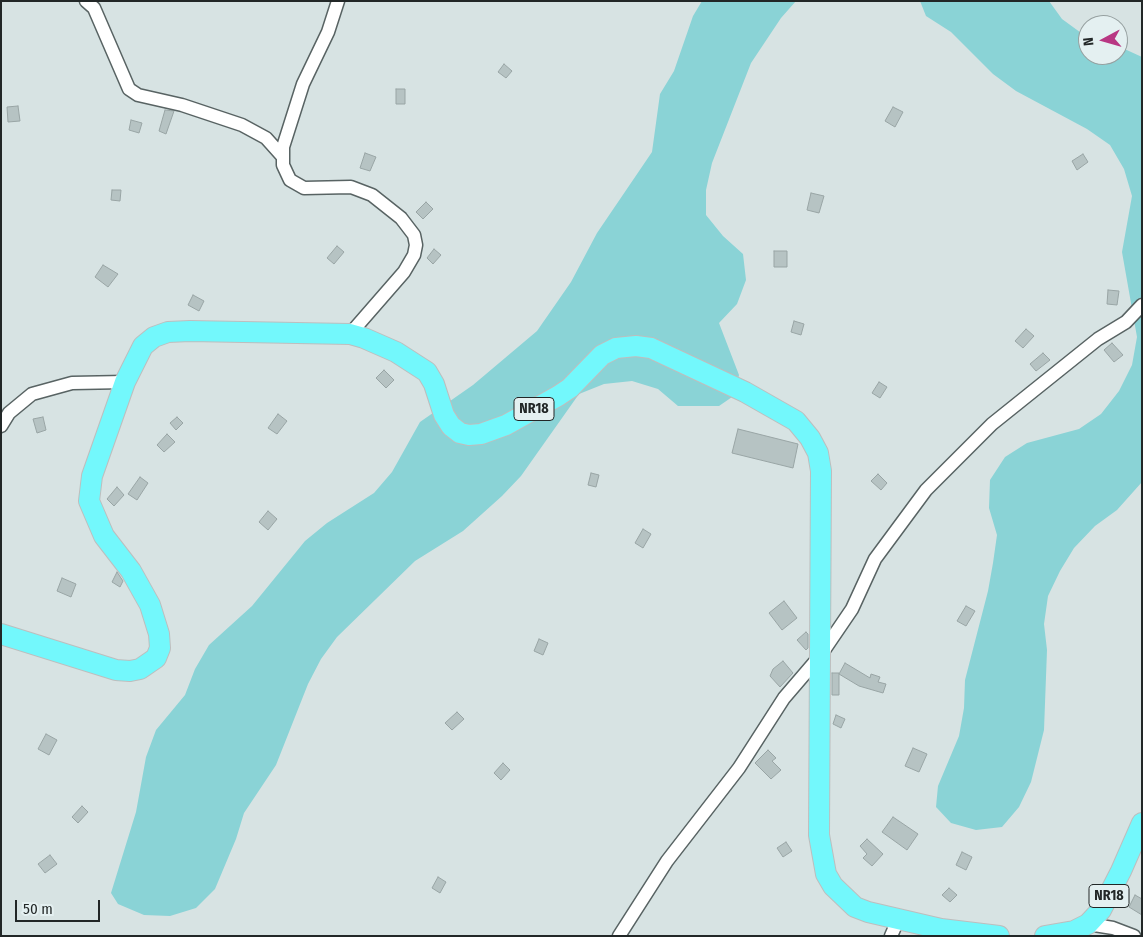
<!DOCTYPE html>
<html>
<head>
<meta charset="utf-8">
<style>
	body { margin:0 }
	#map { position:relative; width:1143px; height:937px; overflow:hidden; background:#d7e3e3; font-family:"Fira Sans Condensed",sans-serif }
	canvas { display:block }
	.frame { position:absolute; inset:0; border:2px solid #222727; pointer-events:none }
	.north { position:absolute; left:1078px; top:15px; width:50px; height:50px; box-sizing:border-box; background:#e4f0f1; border:1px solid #96a0a0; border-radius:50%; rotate:264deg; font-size:14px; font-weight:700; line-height:20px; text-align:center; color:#222727 }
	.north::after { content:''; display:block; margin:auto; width:18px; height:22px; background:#b83783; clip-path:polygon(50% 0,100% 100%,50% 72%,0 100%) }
	.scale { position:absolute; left:15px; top:900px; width:85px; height:22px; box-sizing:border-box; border:2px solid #222727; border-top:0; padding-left:6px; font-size:15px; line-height:18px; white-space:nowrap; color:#222727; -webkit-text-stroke:4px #e4f0f1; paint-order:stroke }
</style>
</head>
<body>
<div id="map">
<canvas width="1143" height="937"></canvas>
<div class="frame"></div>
<div class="north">N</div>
<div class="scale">50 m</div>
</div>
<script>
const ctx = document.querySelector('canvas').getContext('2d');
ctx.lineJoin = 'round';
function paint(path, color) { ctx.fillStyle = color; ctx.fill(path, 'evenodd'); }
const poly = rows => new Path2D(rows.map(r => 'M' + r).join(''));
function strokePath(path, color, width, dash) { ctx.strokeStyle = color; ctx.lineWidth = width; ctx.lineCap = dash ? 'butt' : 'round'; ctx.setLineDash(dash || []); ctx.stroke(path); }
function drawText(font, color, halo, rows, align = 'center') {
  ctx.font = font + ' "Fira Sans Condensed",sans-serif'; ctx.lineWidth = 4.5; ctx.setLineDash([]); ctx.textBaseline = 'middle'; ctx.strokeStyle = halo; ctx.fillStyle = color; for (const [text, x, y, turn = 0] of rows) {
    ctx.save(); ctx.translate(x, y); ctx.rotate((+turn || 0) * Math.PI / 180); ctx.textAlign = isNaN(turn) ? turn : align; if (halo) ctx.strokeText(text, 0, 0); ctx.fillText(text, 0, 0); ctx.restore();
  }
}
const green = poly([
	[702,1,796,1,781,18,751,63,712,163,706,190,706,215,723,236,743,254,746,280,737,304,719,323,739,375,735,395,719,406,678,406,658,389,632,381,604,384,579,394,521,476,502,496,463,531,415,561,337,637,321,659,308,684,276,765,244,813,236,839,215,889,196,908,170,916,144,915,118,904,111,893,136,812,146,757,156,730,185,695,195,669,209,645,252,606,305,541,327,523,374,493,392,472,420,422,473,385,537,331,571,282,597,233,652,152,660,94,674,71,693,16],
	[920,1,1049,1,1062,19,1088,38,1088,55,1118,55,1118,46,1142,57,1142,482,1117,510,1095,526,1074,548,1060,571,1048,596,1044,624,1047,650,1044,730,1031,782,1019,807,1002,827,976,830,951,823,936,807,938,786,959,736,964,708,965,680,988,591,993,563,997,535,989,508,990,480,1005,457,1027,443,1079,429,1101,414,1119,391,1132,365,1137,337,1122,252,1132,196,1124,169,1110,145,1087,129,1016,91,993,74,951,32,926,16]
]);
const building = poly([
	[504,64,512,71,506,78,498,72,504,64],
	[396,89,405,89,405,104,396,104,396,89],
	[18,106,20,121,8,122,7,107,18,106],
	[893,107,903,112,895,127,885,121,893,107],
	[165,110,174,111,166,134,159,131,165,110],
	[131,120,142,123,139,133,129,130,131,120],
	[365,153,376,157,370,171,360,168,365,153],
	[1083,154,1088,162,1077,170,1072,161,1083,154],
	[112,190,121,190,120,201,111,200,112,190],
	[811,193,824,196,819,213,807,210,811,193],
	[426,202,433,209,423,219,416,212,426,202],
	[337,246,344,252,334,264,327,258,337,246],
	[434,249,441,255,433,264,427,258,434,249],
	[774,251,787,251,787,267,774,267,774,251],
	[103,265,118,274,108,287,95,277,103,265],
	[1108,290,1119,291,1117,305,1107,304,1108,290],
	[193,295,204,301,199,311,188,305,193,295],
	[794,321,804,324,801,335,791,332,794,321],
	[1026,329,1034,336,1023,348,1015,341,1026,329],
	[1112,343,1123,355,1114,362,1104,350,1112,343],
	[1043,353,1050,360,1036,371,1030,364,1043,353],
	[384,370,394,380,386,388,376,378,384,370],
	[879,382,887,387,880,398,872,393,879,382],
	[278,414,287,421,277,434,268,428,278,414],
	[43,417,46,430,37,433,33,419,43,417],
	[177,417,183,423,176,430,170,423,177,417],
	[738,429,798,444,793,468,732,453,738,429],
	[167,434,175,442,164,452,157,445,167,434],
	[591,473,599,475,596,487,588,485,591,473],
	[878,474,887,483,881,490,871,481,878,474],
	[140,477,148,483,137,500,128,494,140,477],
	[117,487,124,495,114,506,107,499,117,487],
	[268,511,277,519,268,530,259,522,268,511],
	[643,529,651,534,643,548,635,543,643,529],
	[117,572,123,581,120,587,112,582,117,572],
	[62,578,76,584,71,597,57,591,62,578],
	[784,601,797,618,782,630,769,613,784,601],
	[966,606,975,611,966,626,957,621,966,606],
	[806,632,808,634,808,648,806,650,797,640,806,632],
	[539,639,548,643,543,655,534,651,539,639],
	[783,661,793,673,780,687,770,676,773,669,783,661],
	[845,663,870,678,871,674,880,677,878,682,886,684,883,693,859,686,839,674,845,663],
	[832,673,839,673,839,695,832,695,832,673],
	[457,712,464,719,452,730,445,723,457,712],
	[836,715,845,719,841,728,833,724,836,715],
	[46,734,57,740,49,755,38,749,46,734],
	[913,748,927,754,919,772,905,766,913,748],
	[768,750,776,758,772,761,781,770,771,779,755,763,768,750],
	[503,763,510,770,501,780,494,773,503,763],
	[82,806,88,812,78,823,72,817,82,806],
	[893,817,918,834,907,850,882,832,893,817],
	[867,839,883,854,872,866,863,858,867,854,860,846,867,839],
	[786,842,792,851,783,857,777,848,786,842],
	[962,852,972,857,966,870,956,865,962,852],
	[50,855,57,864,45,873,38,864,50,855],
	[438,877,446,882,440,893,432,888,438,877],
	[949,888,957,895,950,902,942,895,949,888],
	[1135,895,1142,899,1142,915,1129,907,1135,895]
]);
const street = poly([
	[86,1,94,8,129,89,138,95,182,105,242,125,266,138,283,157],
	[338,1,328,32,303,84,283,147,283,165,290,180,304,188,351,187,372,195,401,218,414,235,416,245,414,255,404,272,350,334],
	[1,426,9,413,32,394,72,383,125,382],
	[1088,924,1113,928,1134,936],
	[619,936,667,861,739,768,784,698,820,656,852,609,875,559,926,490,992,424,1098,339,1126,322,1142,305],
	[891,936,898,920]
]);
const primary = poly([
	[1,634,116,670,130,671,140,669,156,658,160,648,159,634,150,605,131,571,104,536,89,501,92,476,125,382,143,346,154,337,168,332,190,331,350,334,364,338,396,352,427,372,434,384,444,415,451,426,460,433,469,435,481,434,506,425,558,396,570,388,602,355,616,348,636,346,651,348,745,392,796,421,810,438,818,453,821,471,819,835,826,874,833,886,855,907,868,912,941,929,999,936],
	[1045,936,1074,931,1088,924,1101,910,1121,871,1142,823]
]);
const shields = [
	[534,409,40],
	[1109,896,40]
];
const shieldNames = [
	["NR18",534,409],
	["NR18",1109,896]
];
paint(green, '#8ad3d6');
paint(building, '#b6c3c3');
strokePath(building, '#99a5a5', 1);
strokePath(street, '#586363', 15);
strokePath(primary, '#bdbebe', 22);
strokePath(street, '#fff', 12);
strokePath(primary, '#73f8fc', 20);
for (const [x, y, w] of shields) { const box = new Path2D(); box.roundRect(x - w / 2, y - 11.5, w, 23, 4); ctx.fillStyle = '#e4f0f1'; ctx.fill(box); strokePath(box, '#222727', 1); }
drawText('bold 14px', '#222727', null, shieldNames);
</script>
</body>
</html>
